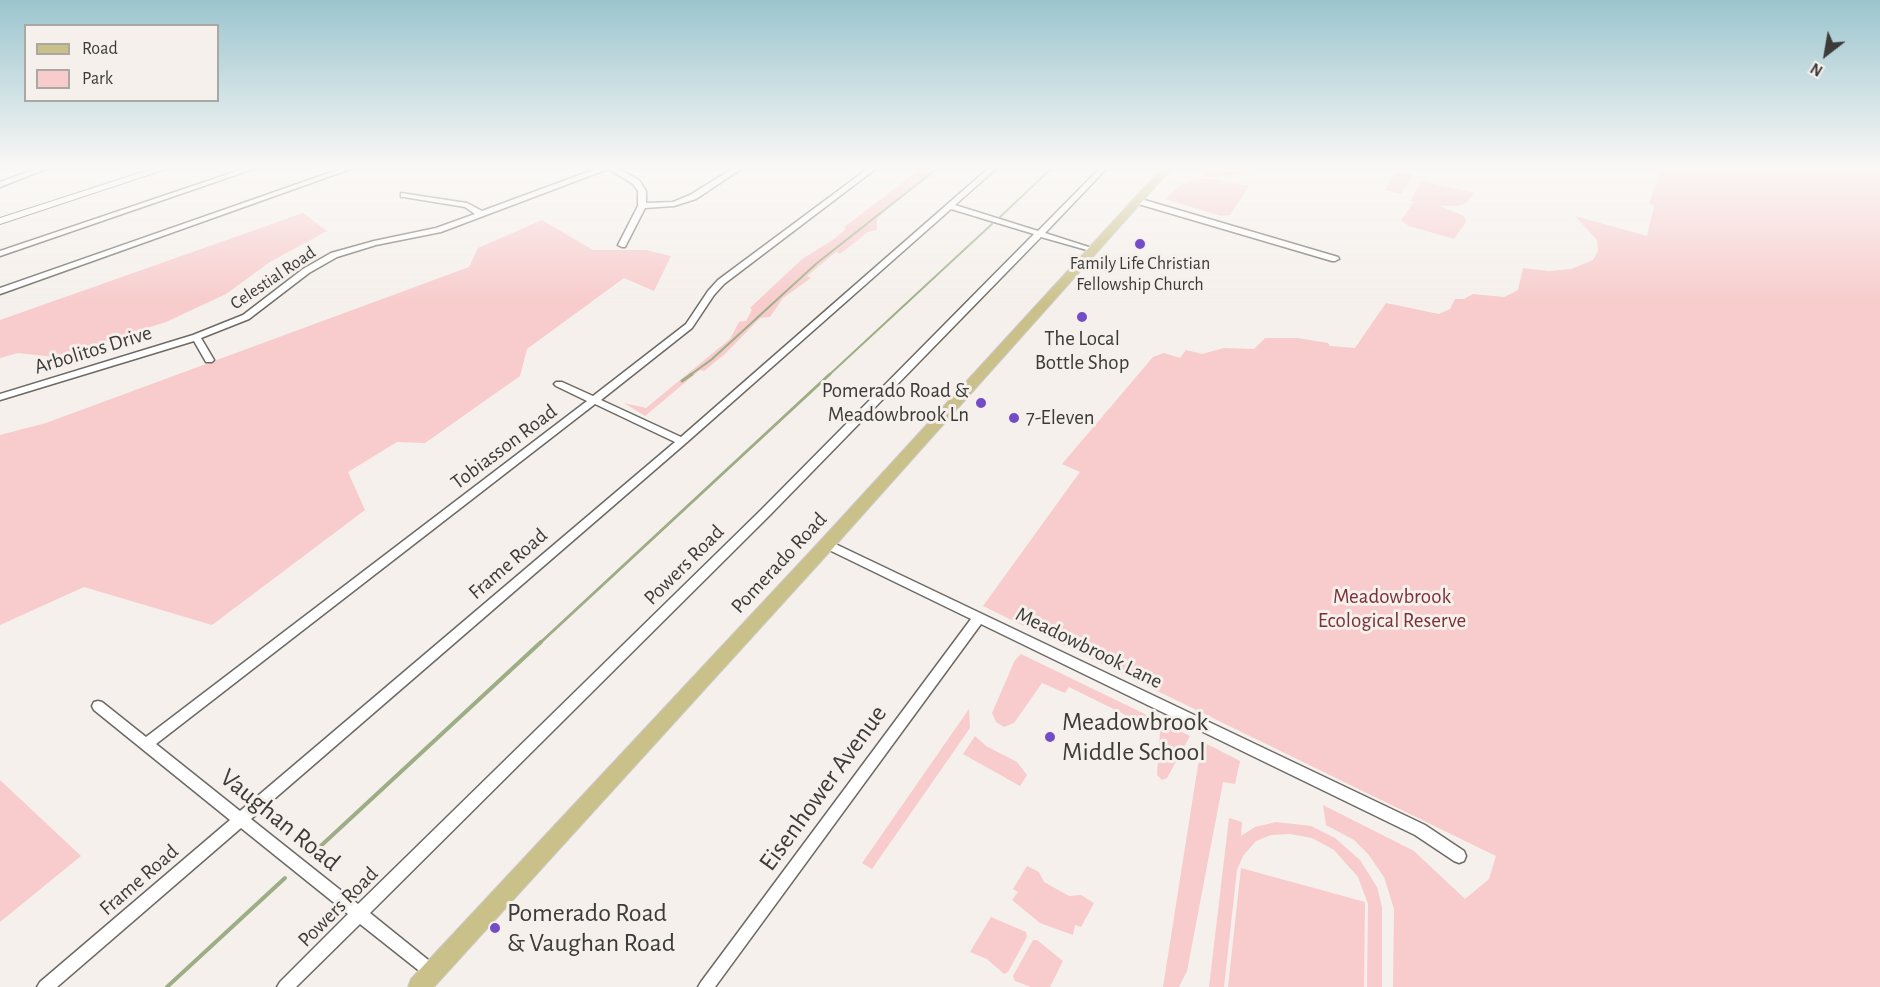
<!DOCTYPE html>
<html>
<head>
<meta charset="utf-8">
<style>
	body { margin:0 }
	#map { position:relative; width:1880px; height:987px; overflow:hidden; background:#f5f0eb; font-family:"Alegreya Sans",sans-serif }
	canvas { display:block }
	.legend { position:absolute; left:24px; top:24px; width:195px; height:78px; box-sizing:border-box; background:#f5f0eb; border:2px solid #aba8a3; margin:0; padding:8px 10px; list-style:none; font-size:18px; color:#3c3b38 }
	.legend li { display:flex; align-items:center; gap:12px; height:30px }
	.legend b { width:30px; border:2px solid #aba8a3 }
	.north { position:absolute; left:1796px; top:24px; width:60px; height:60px; -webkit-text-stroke:4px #f5f0eb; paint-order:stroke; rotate:211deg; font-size:16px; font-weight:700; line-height:24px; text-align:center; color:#3c3b38 }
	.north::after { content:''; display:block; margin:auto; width:21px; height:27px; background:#3c3b38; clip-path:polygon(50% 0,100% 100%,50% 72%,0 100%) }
</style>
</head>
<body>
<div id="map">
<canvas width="1880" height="987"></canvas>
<ul class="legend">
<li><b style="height:8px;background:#cac18a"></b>Road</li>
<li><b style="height:16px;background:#f8cbcc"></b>Park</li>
</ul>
<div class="north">N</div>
</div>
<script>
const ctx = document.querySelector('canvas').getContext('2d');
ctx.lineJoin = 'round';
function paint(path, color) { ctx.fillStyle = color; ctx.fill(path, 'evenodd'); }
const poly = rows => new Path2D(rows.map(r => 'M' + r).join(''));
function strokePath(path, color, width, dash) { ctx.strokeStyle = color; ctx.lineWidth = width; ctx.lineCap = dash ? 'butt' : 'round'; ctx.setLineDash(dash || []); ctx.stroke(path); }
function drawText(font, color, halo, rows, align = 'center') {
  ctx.font = font + ' "Alegreya Sans",sans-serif'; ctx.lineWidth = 6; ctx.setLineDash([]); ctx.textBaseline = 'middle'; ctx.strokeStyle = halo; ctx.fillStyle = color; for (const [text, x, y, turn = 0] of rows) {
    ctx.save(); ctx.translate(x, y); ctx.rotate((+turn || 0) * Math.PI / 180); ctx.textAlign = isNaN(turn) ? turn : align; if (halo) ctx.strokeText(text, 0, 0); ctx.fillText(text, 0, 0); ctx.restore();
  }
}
const green = poly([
	[923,167,948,167,943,172,937,170,884,212,877,219,877,230,868,232,840,254,836,252,807,276,811,278,783,298,770,317,760,318,725,354,704,371,700,370,645,416,624,403,646,408,730,339,739,322,746,321,752,310,750,308,802,259,834,239,846,229,844,227],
	[1201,167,1249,167,1252,169,1248,173,1206,178],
	[1661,167,1880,167,1880,987,1393,987,1394,909,1384,877,1368,854,1354,840,1326,825,1323,805,1414,851,1465,899,1489,879,1496,856,983,606,1080,472,1062,464,1153,357,1164,353,1180,358,1186,350,1202,354,1224,348,1254,349,1265,338,1297,338,1328,343,1330,346,1355,348,1386,303,1439,314,1450,309,1455,299,1464,299,1473,294,1504,297,1518,290,1523,268,1549,271,1571,269,1593,260,1598,251,1597,240,1575,216,1647,236,1654,206,1649,203],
	[1403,171,1413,174,1401,194,1385,190,1395,173],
	[1195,179,1216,179,1249,186,1230,215,1221,216,1165,199,1183,183],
	[1421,181,1475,193,1466,203,1459,206,1440,206,1464,216,1466,222,1454,239,1409,226,1401,220,1414,202,1410,201],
	[303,213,327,231,270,262,226,294,166,322,54,357,18,353,0,358,0,320],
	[542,220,593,250,646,250,671,256,654,291,624,278,527,349,520,376,425,443,397,442,348,472,365,510,212,625,84,587,0,625,0,435,46,423,469,267,478,248],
	[1021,654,1190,736,1167,778,1162,780,1157,775,1160,732,1069,687,1065,693,1042,683,1014,723,1004,727,996,722,992,713,1015,660],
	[969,709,970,728,872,869,862,863],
	[975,736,986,746,1017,762,1027,775,1020,786,963,754],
	[1207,744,1240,761,1235,784,1223,782,1187,971,1179,987,1163,987,1198,765],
	[0,780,81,856,0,922],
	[1229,818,1242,822,1241,836,1255,827,1276,822,1311,826,1335,838,1360,860,1377,887,1382,907,1382,987,1367,987,1368,904,1358,877,1334,850,1312,838,1290,834,1271,835,1256,841,1243,856,1237,870,1224,987,1209,987],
	[1027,866,1039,872,1044,882,1069,896,1081,895,1094,903,1081,927,1075,925,1073,935,1040,923,1012,900,1018,892,1013,889],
	[1241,868,1365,902,1364,987,1228,987],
	[991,917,1026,932,1027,937,1008,972,1004,974,987,959,970,952],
	[1033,940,1037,940,1063,961,1050,987,1031,987,1015,981,1013,976]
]);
const streamFar2 = poly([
	[1000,217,1053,167],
	[690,375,711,360,817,263,939,167],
	[829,375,992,224]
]);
const streamFar1 = poly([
	[682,381,692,374],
	[540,643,830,374]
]);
const stream = poly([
	[311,855,541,642],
	[167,987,285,878]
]);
const street = poly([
	[41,167,51,167,0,187,0,182,41,167],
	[249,167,259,167,0,256,0,251,249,167],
	[346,167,356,167,0,294,0,288,346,167],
	[601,167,615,167,639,180,646,191,646,203,673,202,690,195,735,167,744,167,696,199,674,206,645,208,625,247,622,247,618,245,638,206,638,191,633,184,608,169,441,232,376,245,337,257,309,273,249,319,201,338,214,360,212,362,206,362,194,341,0,400,0,394,193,335,243,315,303,269,331,253,374,241,436,228,475,214,465,207,404,197,401,197,401,193,467,203,482,211,601,167],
	[870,167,878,167,724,284,714,295,692,328,601,400,681,437,990,167,998,167,955,205,1038,231,1101,167,1108,167,1045,233,1098,250,1094,252,1041,237,770,515,370,913,437,967,440,972,437,977,432,980,427,977,360,924,296,987,277,987,280,982,348,914,241,828,57,987,37,987,40,982,230,820,94,710,92,706,94,702,98,701,102,702,146,737,587,401,556,386,554,384,556,382,562,382,593,396,686,324,708,291,718,280,870,167],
	[951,209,1034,234,762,509,358,904,251,819,686,443,951,209],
	[595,404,675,442,240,811,156,744,595,404],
	[1135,199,1141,199,1338,257,1339,259,1335,261,1332,261,1135,203,1135,199],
	[827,540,1425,825,1464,851,1466,856,1464,861,1459,863,1454,861,1415,835,981,624,715,987,698,987,701,982,971,619,823,547,821,544,823,541,827,540]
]);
const secondary = poly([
	[158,167,172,167,0,224,0,218,158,167]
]);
const primary = poly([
	[1163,167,1173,167,833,548,434,987,408,987,411,979,821,540,1163,167]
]);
const markers = [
	[1140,244,6,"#744dc6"],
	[1082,317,6,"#744dc6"],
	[981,403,6,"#744dc6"],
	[1014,418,6,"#744dc6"],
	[1050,737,6,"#744dc6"],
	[495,928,6,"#744dc6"]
];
const farPoinames = [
	["Family Life Christian",1140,264],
	["Fellowship Church",1140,285]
];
const farStreetnames = [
	["Celestial Road",273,278,-34]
];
const poiNames = [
	["The Local",1082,339],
	["Bottle Shop",1082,363],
	["Pomerado Road &",969,391,"right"],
	["Meadowbrook Ln",969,415,"right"],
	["7-Eleven",1026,418,"left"]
];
const streetNames = [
	["Arbolitos Drive",93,350,-17],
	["Tobiasson Road",504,447,-37],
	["Pomerado Road",779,563,-47],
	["Frame Road",508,564,-41],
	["Powers Road",684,565,-45],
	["Meadowbrook Lane",1089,648,26],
	["Frame Road",139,880,-41],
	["Powers Road",338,907,-45]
];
const parkNames = [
	["Meadowbrook",1392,597],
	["Ecological Reserve",1392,621]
];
const nearPoinames = [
	["Meadowbrook",1062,722],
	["Middle School",1062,752],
	["Pomerado Road",507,913],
	["& Vaughan Road",507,943]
];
const nearStreetnames = [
	["Eisenhower Avenue",823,788,-54],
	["Vaughan Road",280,820,39]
];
paint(green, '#f8cbcc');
strokePath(streamFar2, '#9dae86', 2);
strokePath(streamFar1, '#9dae86', 3);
strokePath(stream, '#9dae86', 4);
strokePath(street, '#6d6964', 3);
strokePath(secondary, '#6d6964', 2);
strokePath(primary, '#cccccb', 2);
paint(street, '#fff');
paint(secondary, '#fff');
paint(primary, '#cac18a');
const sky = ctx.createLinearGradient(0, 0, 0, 305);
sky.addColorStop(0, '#9bc5ce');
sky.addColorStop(0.55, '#faf8f6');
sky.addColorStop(1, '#faf8f600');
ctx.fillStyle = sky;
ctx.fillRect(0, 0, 1880, 305);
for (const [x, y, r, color] of markers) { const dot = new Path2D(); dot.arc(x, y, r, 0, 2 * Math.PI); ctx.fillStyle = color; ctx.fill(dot); strokePath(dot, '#f5f0eb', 2); }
drawText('18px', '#3c3b38', '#f5f0eb', farPoinames);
drawText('18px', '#3c3b38', '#f5f0eb', farStreetnames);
drawText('21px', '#3c3b38', '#f5f0eb', poiNames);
drawText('21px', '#3c3b38', '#f5f0eb', streetNames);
drawText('21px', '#7c3037', '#f5f0eb', parkNames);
drawText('26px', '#3c3b38', '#f5f0eb', nearPoinames, 'left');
drawText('26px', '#3c3b38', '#f5f0eb', nearStreetnames);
</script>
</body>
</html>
